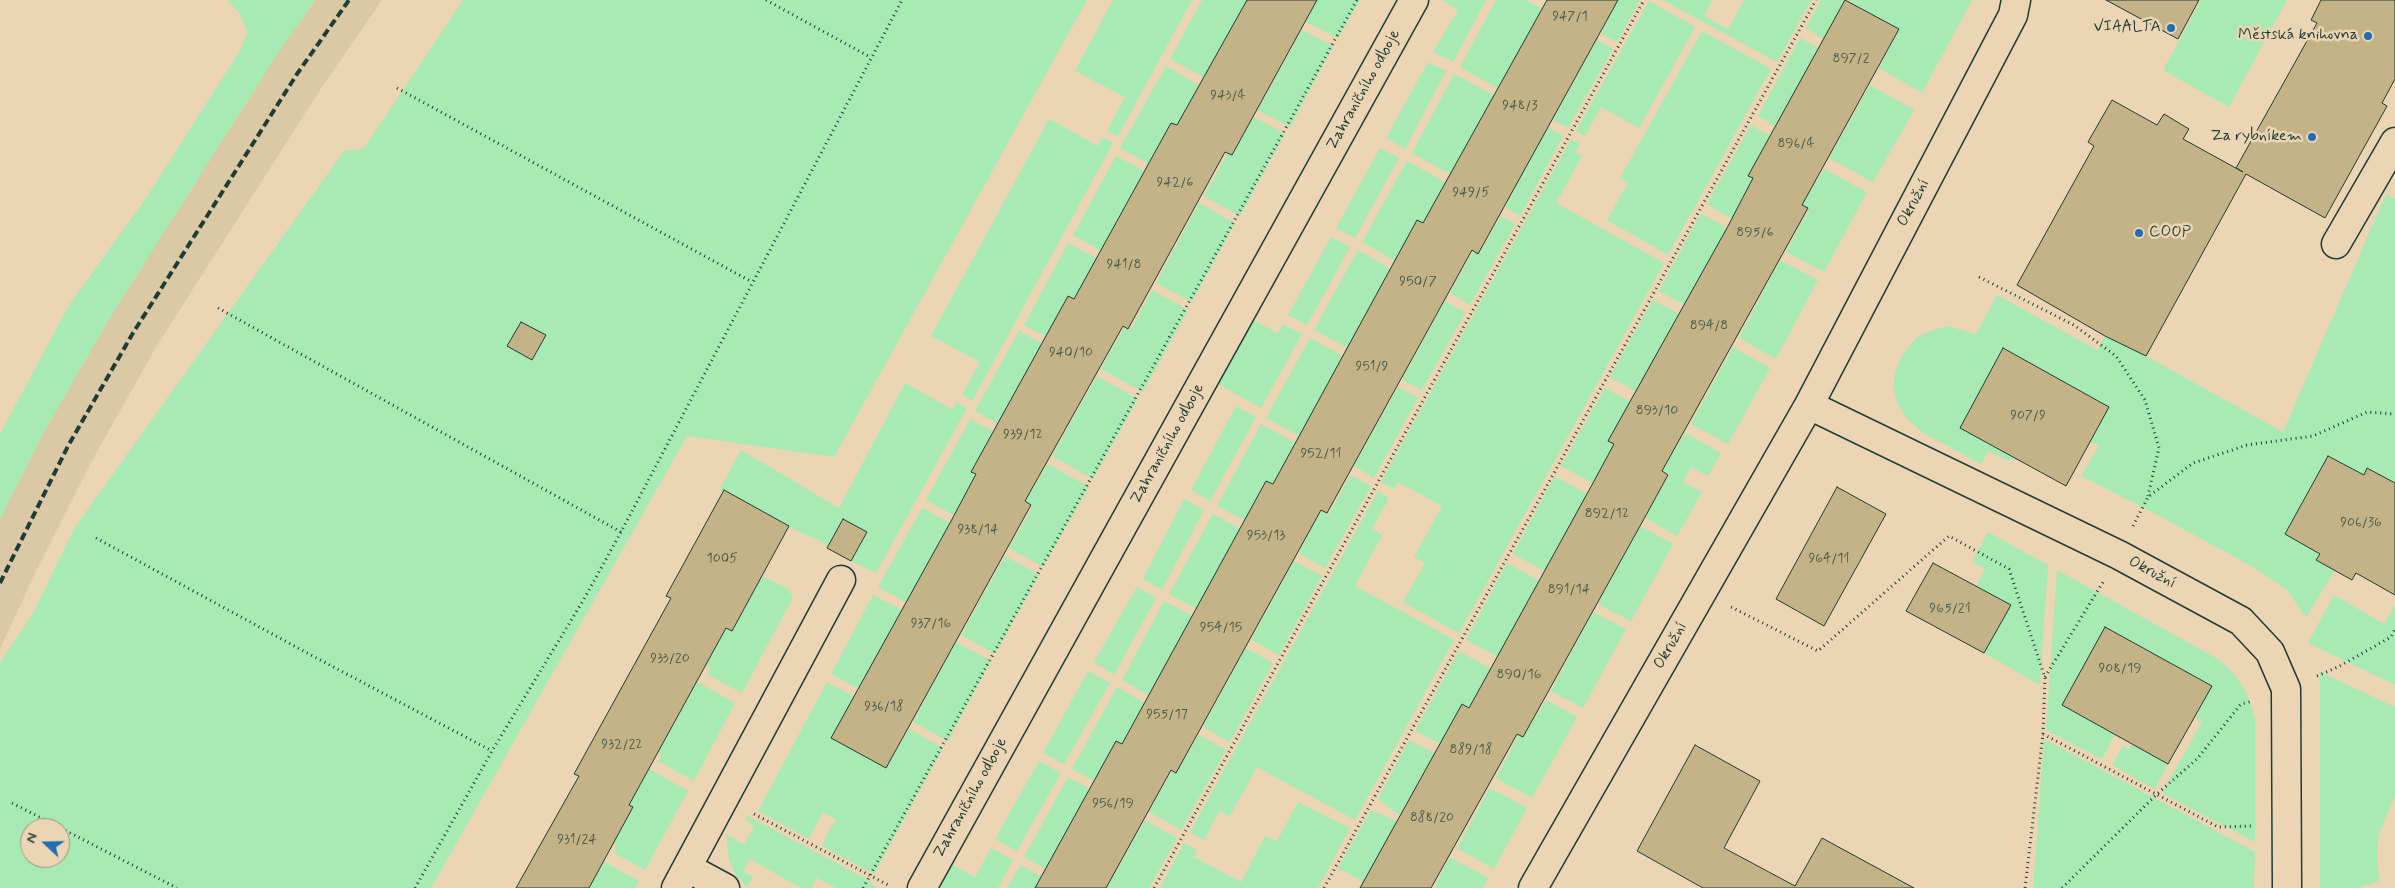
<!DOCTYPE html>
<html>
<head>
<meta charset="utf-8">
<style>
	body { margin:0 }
	#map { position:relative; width:2395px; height:888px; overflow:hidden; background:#ebd5b4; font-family:Mynerve,sans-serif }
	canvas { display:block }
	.north { position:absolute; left:20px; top:818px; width:50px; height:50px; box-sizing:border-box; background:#ebd5b4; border:1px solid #999881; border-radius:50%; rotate:291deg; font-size:14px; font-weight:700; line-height:20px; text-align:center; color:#1f3d34 }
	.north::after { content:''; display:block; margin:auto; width:18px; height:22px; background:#1f6fb2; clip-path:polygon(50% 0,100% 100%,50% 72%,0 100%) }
</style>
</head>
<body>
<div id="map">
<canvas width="2395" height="888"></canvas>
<div class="north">N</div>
</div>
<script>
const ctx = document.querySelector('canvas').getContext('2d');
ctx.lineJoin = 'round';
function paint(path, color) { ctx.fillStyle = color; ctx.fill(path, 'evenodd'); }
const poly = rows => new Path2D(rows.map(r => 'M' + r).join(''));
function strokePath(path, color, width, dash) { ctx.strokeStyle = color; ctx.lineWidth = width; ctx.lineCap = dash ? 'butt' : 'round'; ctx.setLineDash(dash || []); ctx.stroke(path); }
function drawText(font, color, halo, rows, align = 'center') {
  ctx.font = font + ' Mynerve,sans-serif'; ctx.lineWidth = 5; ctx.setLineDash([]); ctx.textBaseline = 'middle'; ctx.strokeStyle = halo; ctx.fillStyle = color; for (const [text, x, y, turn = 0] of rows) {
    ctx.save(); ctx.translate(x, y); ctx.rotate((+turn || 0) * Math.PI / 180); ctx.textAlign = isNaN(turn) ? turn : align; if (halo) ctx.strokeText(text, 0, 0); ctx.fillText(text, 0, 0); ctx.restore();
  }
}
const built = poly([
	[315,0,382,0,320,90,156,347,93,459,37,569,0,649,0,519,44,432,109,319,274,59]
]);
const green = poly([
	[227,0,315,0,274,59,109,319,44,432,0,519,0,434,69,305,146,198,241,49,247,32,240,14],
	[463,0,1087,0,834,457,687,436,431,888,0,888,0,662,32,615,75,527,344,151,364,148],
	[30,828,60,828,60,858,30,858],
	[1113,0,1192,0,1118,136,1107,131,1125,97,1075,71],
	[1202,0,1247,0,1205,78,1170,59],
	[1317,0,1360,0,1338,38,1306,22],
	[1442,0,1486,0,1453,62,1433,52,1458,10],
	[1496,0,1526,0,1543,9,1499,89,1460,67],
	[1618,0,1640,0,1617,42,1601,34],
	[1663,0,1712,0,1704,16,1728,29,1744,0,1811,0,1777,62],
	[1821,0,1845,0,1824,39,1806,28],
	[1847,0,1972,0,1922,93,1879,68,1899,29],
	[2201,0,2287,0,2229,107,2163,70],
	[1649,1,1695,27,1639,128,1601,107,1585,136,1576,131],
	[1302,30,1333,46,1290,127,1258,110],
	[1702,31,1771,69,1668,255,1607,220,1628,183,1620,178],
	[1800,38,1818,48,1775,126,1758,116],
	[1597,40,1613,49,1568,128,1553,120],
	[1428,62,1446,71,1405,149,1386,138],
	[1166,66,1200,86,1178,126,1171,123,1149,164,1120,148],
	[1454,74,1495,96,1452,175,1412,153],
	[1870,85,1914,110,1873,182,1829,158],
	[1254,117,1285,134,1240,216,1204,196,1228,153,1232,155],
	[1049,119,1098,146,1102,137,1113,143,972,401,962,394,980,362,931,336],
	[1751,125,1770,136,1748,175,1753,178,1732,219,1707,204],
	[1548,127,1563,136,1520,216,1505,207],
	[1571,139,1580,144,1575,152,1582,156,1556,203,1664,263,1459,633,1403,602,1425,563,1414,557,1442,506,1398,482,1393,489,1381,482],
	[1380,148,1399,158,1355,238,1336,228],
	[1116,156,1144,171,1101,251,1073,235],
	[1407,161,1447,183,1425,224,1396,261,1362,242],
	[1824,169,1867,192,1824,272,1786,252,1809,209,1802,205],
	[2386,194,2395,199,2395,483,2368,468,2364,475,2328,456,2285,534,2320,554,2316,560,2335,570,2306,617,2287,590,2253,567,2150,511,2081,476,2099,446,2091,442,2109,407,2003,349,1960,428,2016,458,2009,461,1988,451,1981,464,1922,432,1906,418,1898,403,1893,388,1895,373,1900,359,1915,339,1930,331,1947,326,1976,334,1997,295,2097,350,2106,334,2283,432],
	[1199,203,1235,223,1192,302,1156,283],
	[1701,213,1727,228,1685,305,1659,291],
	[1501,216,1515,224,1470,305,1450,293,1474,250,1480,253],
	[1331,237,1350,247,1307,325,1288,315],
	[1068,243,1098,259,1076,299,1068,296,1047,337,1024,325],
	[1358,250,1391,269,1348,348,1314,330],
	[1780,260,1818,280,1776,359,1739,338],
	[1152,290,1188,310,1143,392,1101,369,1125,326,1131,329],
	[1653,300,1679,314,1637,392,1610,377],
	[1445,301,1465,313,1422,390,1402,380],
	[1253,320,1278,333,1283,324,1302,334,1261,408,1218,384],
	[1019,331,1043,344,999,424,975,411],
	[1310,338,1343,356,1300,436,1266,418],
	[1733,347,1770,368,1728,444,1691,424],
	[1097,376,1138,399,1093,479,1052,456],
	[905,383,953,410,956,402,967,408,876,573,851,561,867,532,843,519,827,548,823,542,799,532,720,489,741,450,839,508],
	[1398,387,1418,398,1374,478,1354,466],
	[1605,388,1631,402,1608,441,1614,444,1593,483,1561,466],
	[1236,406,1256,417,1210,501,1191,490],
	[970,419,994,432,971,471,976,474,954,515,926,500],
	[1261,424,1296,443,1273,484,1266,481,1246,521,1217,506],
	[1685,433,1721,453,1708,476,1691,467,1683,482,1702,492,1677,536,1644,517,1670,475,1662,471],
	[1048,464,1089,487,1043,567,1009,548,1033,506,1025,501],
	[1350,475,1371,486,1325,568,1299,553,1321,510,1329,514],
	[1555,476,1587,494,1544,571,1513,554],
	[1378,491,1389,498,1372,529,1382,535,1355,586,1454,640,1355,820,1257,767,1230,816,1219,811,1204,840,1190,832],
	[1184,499,1204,510,1162,590,1143,579],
	[922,508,950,523,907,603,878,587],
	[1213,514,1241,529,1197,609,1169,594],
	[1640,526,1673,544,1631,621,1598,604],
	[1988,532,2048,565,2040,685,1984,653,2011,605,1976,586,1985,569,1972,561],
	[1005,556,1039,575,995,654,961,635],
	[1294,561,1322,576,1279,655,1251,640],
	[1507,563,1540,581,1498,657,1466,640],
	[2057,570,2218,659,2235,675,2247,694,2255,719,2255,842,2162,793,2202,722,2196,717,2211,686,2105,627,2062,705,2115,734,2102,759,2046,730],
	[762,576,788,589,793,597,742,693,707,674,711,668,706,665,726,628,732,631],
	[1137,587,1156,598,1114,675,1094,662],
	[873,595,902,610,859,689,831,674],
	[2334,595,2384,624,2395,605,2395,685,2308,643],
	[1164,601,1193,616,1150,696,1122,680],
	[1593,612,1626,629,1583,708,1551,691],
	[956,642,991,661,948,741,913,722],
	[1246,648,1273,663,1230,742,1203,727],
	[1459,651,1491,669,1469,708,1463,704,1441,744,1415,731],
	[1088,671,1110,683,1064,764,1043,753],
	[2320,672,2395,707,2395,796,2379,833,2377,854,2379,881,2358,888,2320,888],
	[697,682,735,703,694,781,658,761,662,754,658,753],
	[827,682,855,697,832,738,886,768,909,729,943,748,874,874,822,846,830,828,837,820,823,812,809,839,758,811],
	[1117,687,1145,703,1122,744,1115,741,1094,781,1072,769],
	[1546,700,1577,717,1532,798,1496,778,1519,734,1523,737],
	[1199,735,1226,750,1181,830,1149,812,1172,771,1176,773],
	[2044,739,2255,852,2254,888,2033,888],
	[1409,740,1435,753,1399,815,1378,799],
	[2133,743,2168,764,2155,789,2112,765,2123,746,2129,749],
	[1039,761,1061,773,1017,851,995,839],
	[649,769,688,791,645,870,614,853,617,846,613,844,633,808,629,805],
	[1068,777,1090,789,1046,869,1024,857],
	[1490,788,1527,808,1494,869,1457,848],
	[1298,802,1350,828,1318,888,1160,888,1184,843,1197,850,1194,857,1241,882,1265,836,1277,841],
	[1371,810,1396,821,1396,823,1365,883,1338,868],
	[748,816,870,881,875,888,836,888,817,878,811,888,801,888,750,859,743,871,753,877,747,887,735,874,729,859,726,834,744,845,754,826,745,819],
	[1145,820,1177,838,1149,888,1107,888],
	[991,848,1013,860,998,888,938,888,952,864,975,877],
	[1450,857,1488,878,1483,888,1434,888],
	[603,861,639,881,635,888,589,888],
	[1021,865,1042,877,1036,888,1007,888]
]);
const building = poly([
	[1247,0,1317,0,1232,155,1225,152,1128,329,1123,326,1025,501,1031,505,886,768,831,738,950,523,976,474,971,472,1068,296,1074,299,1171,123,1177,125,1247,0],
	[1547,0,1618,0,1478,254,1472,250,1327,513,1321,510,1176,773,1171,770,1106,888,1035,888,1116,741,1122,744,1266,481,1273,484,1417,220,1423,223,1547,0],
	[1845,0,1899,29,1802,205,1808,208,1662,471,1668,475,1645,517,1523,737,1517,734,1431,888,1360,888,1462,704,1469,708,1593,483,1614,444,1608,441,1727,228,1753,178,1748,176,1845,0],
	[2106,0,2199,0,2178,39,2106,0],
	[2321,0,2395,0,2395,79,2382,103,2387,106,2325,218,2246,174,2146,356,2105,336,2017,285,2094,146,2088,142,2112,100,2157,125,2164,114,2189,129,2183,139,2243,172,2236,168,2317,23,2311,20,2321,0],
	[521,322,546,335,532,360,507,346,521,322],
	[2003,348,2109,407,2066,486,1960,428,2003,348],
	[2328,456,2364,475,2367,468,2395,483,2395,595,2356,573,2352,580,2316,560,2320,554,2285,534,2328,456],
	[1837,487,1886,514,1824,626,1776,599,1837,487],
	[724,490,789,526,732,631,726,628,629,805,633,807,589,888,516,888,579,776,574,774,671,598,666,596,724,490],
	[843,519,867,532,851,561,827,548,843,519],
	[1933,563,2011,605,1984,653,1906,611,1933,563],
	[2105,627,2212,686,2168,764,2062,705,2105,627],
	[1695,745,1760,781,1724,848,1795,886,1822,838,1914,888,1703,888,1637,851,1695,745]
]);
const path = poly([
	[766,0,870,57],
	[397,88,752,282],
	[1979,277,2074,325,2116,356,2145,400,2159,448,2148,496],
	[218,308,621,532],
	[2133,526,2148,497,2193,463,2247,445,2313,436,2367,412,2395,414],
	[96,538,309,654,492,751],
	[1731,607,1818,651,1949,536,2009,569,2045,678,2043,734,2025,888],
	[2317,676,2338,667,2391,637,2395,629],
	[2045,677,2103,582],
	[2043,734,2218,827,2253,826],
	[12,803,177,888],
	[754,814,890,886],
	[415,888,492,751,584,599,621,532,902,0],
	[863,888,1357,0],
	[1154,888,1644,0],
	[1324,888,1816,0],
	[2062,888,2157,794,2197,759,2241,704,2253,701]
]);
const minor = poly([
	[2336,244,2395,142],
	[1809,405,2119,555,2241,621,2270,652,2286,689,2287,888],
	[688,868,725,888],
	[676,888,841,580],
	[922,888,1414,0],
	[1533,888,1809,405,2013,15,2016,0]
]);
const rail = poly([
	[0,583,68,446,133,333,297,74,349,0]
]);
const markers = [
	[2171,28,5,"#1f6fb2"],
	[2368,36,5,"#1f6fb2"],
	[2312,137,5,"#1f6fb2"],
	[2139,233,5,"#1f6fb2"]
];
const numberNames = [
	["947/1",1570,17],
	["897/2",1851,59],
	["943/4",1228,96],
	["948/3",1520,106],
	["896/4",1796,144],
	["942/6",1175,183],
	["949/5",1471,193],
	["895/6",1755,233],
	["941/8",1124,265],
	["950/7",1418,282],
	["894/8",1709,326],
	["940/10",1071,353],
	["951/9",1372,367],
	["893/10",1657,411],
	["907/9",2028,416],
	["939/12",1023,435],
	["952/11",1321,454],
	["892/12",1607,514],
	["906/36",2361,523],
	["938/14",978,530],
	["953/13",1266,536],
	["1005",722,559],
	["964/11",1829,559],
	["891/14",1569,590],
	["965/21",1950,609],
	["937/16",931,624],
	["954/15",1221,628],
	["933/20",670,659],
	["908/19",2120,669],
	["890/16",1519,675],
	["936/18",884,707],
	["955/17",1167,715],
	["932/22",622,745],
	["889/18",1471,750],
	["956/19",1113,804],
	["888/20",1432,818],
	["931/24",577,840]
];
const poiNames = [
	["VIAALTA",2161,28],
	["Městská knihovna",2358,36],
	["Za rybníkem",2302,137],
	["COOP",2149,233,"left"]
];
const streetNames = [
	["Zahraničního odboje",1364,90,-61],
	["Okružní",1914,203,-62],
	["Zahraničního odboje",1168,444,-61],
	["Okružní",2152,573,28],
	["Okružní",1671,646,-60],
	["Zahraničního odboje",971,798,-61]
];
paint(built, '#dbc8a4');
paint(green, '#a8eab3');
paint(building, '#c3b387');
strokePath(building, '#1f3d34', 1);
strokePath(minor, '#1f3d34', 31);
strokePath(path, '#1f3d34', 3, [1, 4]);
strokePath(minor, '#ebd5b4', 28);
strokePath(rail, '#1f3d34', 4, [8, 4]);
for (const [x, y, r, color] of markers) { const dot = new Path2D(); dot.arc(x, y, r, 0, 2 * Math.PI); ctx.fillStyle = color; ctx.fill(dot); strokePath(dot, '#ebd5b4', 2); }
drawText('14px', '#485a49', null, numberNames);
drawText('16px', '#1f3d34', '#ebd5b4', poiNames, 'right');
drawText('16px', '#1f3d34', '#ebd5b4', streetNames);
</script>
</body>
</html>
